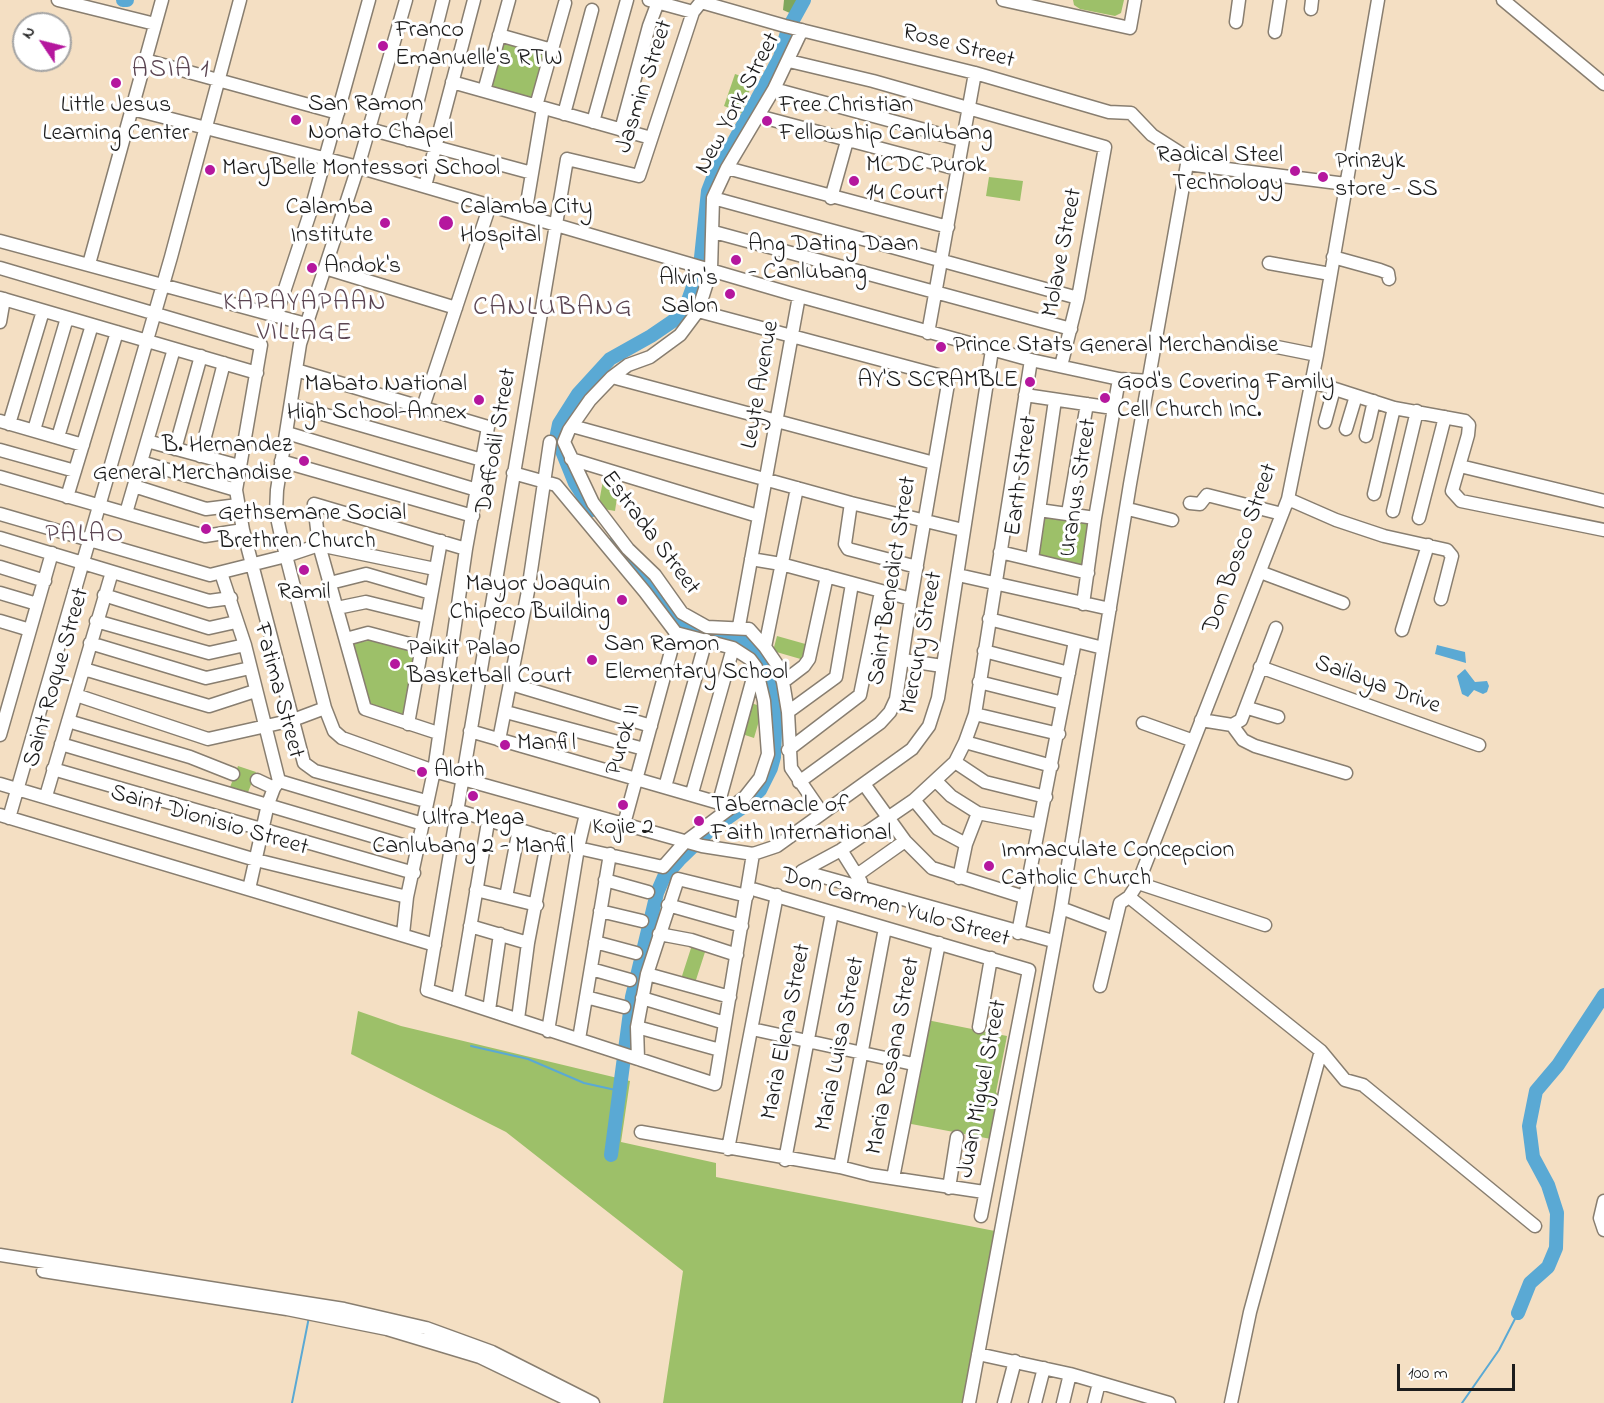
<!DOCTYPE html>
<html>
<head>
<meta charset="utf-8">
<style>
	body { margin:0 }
	#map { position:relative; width:1604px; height:1403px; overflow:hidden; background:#f4dfc3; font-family:"Indie Flower",sans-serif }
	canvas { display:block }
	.north { position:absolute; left:12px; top:12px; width:60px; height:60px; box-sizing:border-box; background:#fff; border:2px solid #a4a4a4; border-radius:50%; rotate:305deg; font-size:16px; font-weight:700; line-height:24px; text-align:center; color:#1c1c1c }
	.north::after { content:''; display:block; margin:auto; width:21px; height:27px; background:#b5179e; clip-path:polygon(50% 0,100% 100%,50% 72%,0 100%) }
	.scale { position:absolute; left:1397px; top:1364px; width:118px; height:27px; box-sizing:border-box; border:3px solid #1c1c1c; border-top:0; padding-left:8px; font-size:18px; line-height:21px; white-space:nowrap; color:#1c1c1c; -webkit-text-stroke:4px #fff; paint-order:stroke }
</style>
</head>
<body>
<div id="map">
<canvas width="1604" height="1403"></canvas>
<div class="north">N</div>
<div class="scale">100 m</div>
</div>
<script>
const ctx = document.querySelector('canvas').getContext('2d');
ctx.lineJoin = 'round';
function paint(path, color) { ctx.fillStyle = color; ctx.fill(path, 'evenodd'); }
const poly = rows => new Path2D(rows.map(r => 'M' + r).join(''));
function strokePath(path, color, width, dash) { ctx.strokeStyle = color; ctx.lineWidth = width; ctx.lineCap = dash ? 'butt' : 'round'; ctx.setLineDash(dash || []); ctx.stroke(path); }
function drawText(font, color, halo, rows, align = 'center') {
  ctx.font = font + ' "Indie Flower",sans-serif'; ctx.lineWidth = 6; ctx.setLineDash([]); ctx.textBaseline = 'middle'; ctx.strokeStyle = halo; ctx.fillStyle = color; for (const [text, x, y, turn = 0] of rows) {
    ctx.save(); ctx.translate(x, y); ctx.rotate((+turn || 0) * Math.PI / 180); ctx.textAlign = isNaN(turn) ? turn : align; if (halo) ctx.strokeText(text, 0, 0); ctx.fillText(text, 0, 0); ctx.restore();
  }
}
const green = poly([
	[1073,0,1124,0,1121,13,1115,16,1080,9,1074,5],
	[503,39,547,52,534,99,490,86],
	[735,74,753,80,742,113,724,106],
	[989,177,1023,181,1020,201,986,196],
	[604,475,620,477,615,511,598,508],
	[1044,511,1093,521,1085,569,1035,554],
	[777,636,809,645,804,660,773,651],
	[376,640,418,651,405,716,374,708,368,702,352,643],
	[751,703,763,707,754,738,742,734],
	[238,766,256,772,243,805,226,798],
	[692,945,706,949,695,983,681,979],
	[358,1011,401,1026,630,1081,621,1142,716,1163,716,1177,995,1231,962,1403,663,1403,683,1271,506,1132,351,1054],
	[927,1020,1007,1036,996,1092,998,1095,991,1139,906,1123]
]);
const forest = poly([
	[784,0,807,0,801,12,792,14,783,10],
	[696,271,701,273,693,300,677,323,644,346,623,354,611,363,584,394,561,428,557,425,578,390,607,356,638,341,683,307,689,297]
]);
const water = poly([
	[1437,645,1465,652,1466,663,1435,654],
	[1465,669,1475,682,1487,681,1489,686,1487,692,1483,694,1474,690,1468,697,1462,694,1457,676]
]);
const stream = poly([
	[471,1046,528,1059,584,1083,620,1091],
	[292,1403,309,1317],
	[1462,1403,1499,1350,1518,1313]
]);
const river = poly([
	[123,0,127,0],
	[592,510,575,483,560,446,557,434,559,424,578,394,610,359,651,336,673,321,686,306,700,267,708,191,718,165,732,145,780,57,788,29,804,0],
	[611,1155,632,997,657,893,664,877,679,860,709,831,743,807,760,790,771,768,774,757,776,708,769,671,763,655,755,646,739,636,705,631,682,621,671,611,648,578,616,542],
	[1518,1313,1530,1283,1548,1267,1556,1248,1557,1213,1548,1185,1533,1157,1529,1126,1536,1091,1558,1065,1604,995]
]);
const minor = poly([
	[58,0,155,24],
	[406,0,358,167,300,344,277,490,276,513,281,536,325,708,334,731,342,738,434,771,702,846,753,854,777,846,912,749,929,726,938,698,992,350],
	[649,0,693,12],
	[1003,0,1130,28,1135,0],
	[1503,0,1604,84],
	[1311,9,1312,0],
	[1236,22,1239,0],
	[802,30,774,89,727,168,713,198,711,270,698,311,680,335,650,357,628,365,612,377,590,400,569,430,564,442,593,503,628,549,655,575,682,613,707,627,749,629,765,647,778,666,783,682,788,712,791,768,822,813],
	[1275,32,1280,0],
	[499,35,552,50],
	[145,60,338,113],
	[789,61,873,81,1105,147,1078,298,1061,366],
	[452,82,651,138],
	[774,89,962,140],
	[484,91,509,0],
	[536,106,565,3],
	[132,109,358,167,799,296,1031,360,1119,379,1150,381],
	[564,114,592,10],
	[758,116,957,169],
	[593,122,627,0],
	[369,129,532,173],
	[621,130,649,26,658,2],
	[408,140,443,0],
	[1187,164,1346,184],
	[727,168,948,227],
	[425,186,474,0],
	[713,198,1078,298],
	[831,198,847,141],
	[525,215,543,108],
	[714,232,1071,329],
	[0,241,306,324],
	[1333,257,1380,270,1388,273,1389,279],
	[1269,263,1330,274],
	[89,264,162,0],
	[0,268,261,345,236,490,243,530,304,763,315,771,426,801],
	[325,268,456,308],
	[0,298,257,373],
	[698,311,949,378,911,599,896,699,890,712,880,723,799,782],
	[276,316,310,213,369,0],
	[0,322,4,299],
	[928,333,975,73],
	[1272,346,1317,355],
	[296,370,488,427,466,549,434,771,407,897,403,934],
	[612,377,934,463],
	[1310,381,1394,408,1465,421,1469,425,1468,435,1452,491,1461,501,1604,530],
	[1025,395,1113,408],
	[291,405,482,460],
	[423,407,490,205],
	[0,421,83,445],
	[1325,422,1334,389],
	[9,424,43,311],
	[572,426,851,503,963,530],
	[1346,429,1356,396],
	[34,430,67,318],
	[287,433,477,490],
	[1366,436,1374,401],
	[58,437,92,325],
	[147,441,239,466],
	[175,449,201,356],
	[0,450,75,471],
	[200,456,224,363],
	[571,459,758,516],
	[281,461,473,516],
	[141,462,236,490],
	[1460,466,1604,501],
	[0,477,205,536,243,530],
	[134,486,206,509,238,505],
	[1374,494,1394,408],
	[67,497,117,332],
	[1288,499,1336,520,1384,536,1447,550,1452,556,1441,599],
	[851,503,845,544,848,549,917,567],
	[1190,503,1200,504,1207,495,1282,514],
	[1128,509,1172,520],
	[1039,510,1095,518],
	[1393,511,1417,411],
	[126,513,174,349],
	[1068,513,1087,404],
	[0,514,210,575,286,556,319,545,435,569],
	[1419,518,1445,417],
	[0,538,209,601,231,598],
	[1000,552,1088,573],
	[751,559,781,564,911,599],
	[1032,559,1055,400],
	[0,567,45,581],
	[1260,572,1343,603],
	[221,573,245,645,279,781],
	[958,575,1110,609],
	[330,583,366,574,431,593],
	[0,593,37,604],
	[104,595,209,628,236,622],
	[1083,604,1095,518,1119,379],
	[337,608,366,602,427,617],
	[989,619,1103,648],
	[0,621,30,630],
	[96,621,209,653,245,645],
	[739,626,799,296],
	[1402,630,1428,545],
	[346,639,368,633,421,647],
	[90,643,206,678,250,668],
	[765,647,797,488],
	[984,651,1069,673],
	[903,660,942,666],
	[1260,667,1479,745],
	[84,669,209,706,255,691],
	[783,682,804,666,809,659,827,576],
	[979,682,1063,703],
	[511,684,651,726],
	[76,695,208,739,293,720,325,708],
	[1248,708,1278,717],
	[506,712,644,749],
	[788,712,836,677,852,584],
	[975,714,1059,734],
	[1201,720,1232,725,1241,720,1276,628],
	[68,721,190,757,233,774],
	[1143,723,1191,740],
	[408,724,441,541],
	[1232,725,1243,740,1255,746,1346,773],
	[470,731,733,807],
	[438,733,365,709,319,545,314,504,466,549],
	[0,735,52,553],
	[499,740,528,591,550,442],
	[965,742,1052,766],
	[61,744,416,849],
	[788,750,860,695,881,592],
	[955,762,985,782,1046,797],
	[53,769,414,873],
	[257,780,274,788],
	[279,781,423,824],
	[936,781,951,796,978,813,1039,825],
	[0,784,256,860,407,897],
	[864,784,905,841,932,868,1024,897],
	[665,787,706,640],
	[692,793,733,648],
	[46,796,112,572],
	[914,800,938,829,966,844],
	[719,802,756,667],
	[456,810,578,848,663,867,685,842,745,797,760,778,768,754,764,701,756,667,750,659,733,648,676,633,645,592,556,485,513,473],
	[0,815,435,945],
	[9,818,171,257,240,0],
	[624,824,676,633],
	[841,850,861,882],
	[753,854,715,1084,427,990,567,159,639,176,693,12,701,2,785,26,975,73,1109,112,1131,113,1152,135,1185,156,1187,164,1130,484,1061,908,969,1403],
	[802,871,841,850,914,800,955,762,965,742,975,714,1031,360],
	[802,871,1053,941],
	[857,875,905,841],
	[959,878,966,844,978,813],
	[605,880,648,892],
	[1138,883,1265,925],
	[749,888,1029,970,981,1216],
	[249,889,268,804,274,788,279,781],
	[476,890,537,905],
	[506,897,519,829],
	[1129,897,1321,1051,1345,1080,1363,1085,1535,1226],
	[668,905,742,926],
	[1061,908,1114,928],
	[600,911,642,921],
	[470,926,528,943],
	[1018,933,1075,641],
	[659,934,691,940,737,955],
	[595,942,636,953],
	[591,969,630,980],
	[647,974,730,997],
	[1100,986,1120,903,1129,897,1138,883,1288,499,1317,355,1378,0],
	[586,997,624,1007],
	[642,998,725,1023],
	[458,999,488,822],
	[489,1010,500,934],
	[518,1019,528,943,548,838],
	[637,1027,720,1050],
	[979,1027,991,958],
	[752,1029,913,1064],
	[548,1031,578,848,586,814],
	[579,1039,610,854],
	[638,1059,637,1027,647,974,678,879,747,896],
	[641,1132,840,1167,871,1175,984,1192],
	[728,1149,777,895],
	[785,1160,832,913],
	[840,1167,885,928],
	[893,1178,939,943],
	[949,1188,957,1137],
	[1604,1201,1600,1218,1604,1230],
	[0,1255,344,1309,426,1328,492,1352,593,1403],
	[43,1271,287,1309,387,1329,480,1357,575,1403],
	[978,1354,1070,1374,1169,1403],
	[1004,1403,1015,1361],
	[1035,1403,1044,1368],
	[1063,1403,1070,1374],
	[1094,1403,1099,1383],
	[1231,1403,1250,1312,1321,1051]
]);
const markers = [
	[383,46,6,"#b5179e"],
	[116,83,6,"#b5179e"],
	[296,120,6,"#b5179e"],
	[767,121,6,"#b5179e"],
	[210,170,6,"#b5179e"],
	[1295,171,6,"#b5179e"],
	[1323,177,6,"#b5179e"],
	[854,181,6,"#b5179e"],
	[385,223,6,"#b5179e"],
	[446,223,8,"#b5179e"],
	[736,260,6,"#b5179e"],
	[312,268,6,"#b5179e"],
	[730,294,6,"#b5179e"],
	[941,347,6,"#b5179e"],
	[1030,382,6,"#b5179e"],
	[1105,398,6,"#b5179e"],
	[479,400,6,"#b5179e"],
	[304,461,6,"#b5179e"],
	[206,529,6,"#b5179e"],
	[304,570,6,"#b5179e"],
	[622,600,6,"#b5179e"],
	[592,660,6,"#b5179e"],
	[395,664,6,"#b5179e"],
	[505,745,6,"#b5179e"],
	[422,772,6,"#b5179e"],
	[473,796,6,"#b5179e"],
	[623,805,6,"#b5179e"],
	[699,821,6,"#b5179e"],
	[989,866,6,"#b5179e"]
];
const poiNames = [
	["Franco",395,32],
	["Emanuelle's RTW",395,60],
	["San Ramon",308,106],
	["Nonato Chapel",308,134],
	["Little Jesus",116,107,"center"],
	["Learning Center",116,135,"center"],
	["Free Christian",779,107],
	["Fellowship Canlubang",779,135],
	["Radical Steel",1283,157,"right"],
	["Technology",1283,185,"right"],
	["Prinzyk",1335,163],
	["store - SS",1335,191],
	["MCDC Purok",866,167],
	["14 Court",866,195],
	["MaryBelle Montessori School",222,170],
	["Calamba",373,209,"right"],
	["Institute",373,237,"right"],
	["Calamba City",460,209],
	["Hospital",460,237],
	["Ang Dating Daan",748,246],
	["- Canlubang",748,274],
	["Andok's",324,268],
	["Alvin's",718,280,"right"],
	["Salon",718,308,"right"],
	["Prince Stats General Merchandise",953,347],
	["AY'S SCRAMBLE",1018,382,"right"],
	["God's Covering Family",1117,384],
	["Cell Church Inc.",1117,412],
	["Mabato National",467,386,"right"],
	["High School-Annex",467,414,"right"],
	["B. Hernandez",292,447,"right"],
	["General Merchandise",292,475,"right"],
	["Gethsemane Social",218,515],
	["Brethren Church",218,543],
	["Mayor Joaquin",610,586,"right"],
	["Chipeco Building",610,614,"right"],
	["Ramil",304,594,"center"],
	["San Ramon",604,646],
	["Elementary School",604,674],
	["Paikit Palao",407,650],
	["Basketball Court",407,678],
	["Manfil",517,745],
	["Aloth",434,772],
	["Tabernacle of",711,807],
	["Faith International",711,835],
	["Ultra Mega",473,820,"center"],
	["Canlubang 2 - Manfil",473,848,"center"],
	["Kojie 2",623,829,"center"],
	["Immaculate Concepcion",1001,852],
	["Catholic Church",1001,880]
];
const streetNames = [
	["Rose Street",958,48,15],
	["Jasmin Street",646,87,-72],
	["New York Street",739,104,-62],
	["Molave Street",1064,253,-79],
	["Leyte Avenue",762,385,-80],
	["Daffodil Street",498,441,-80],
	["Earth Street",1023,476,-82],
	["Uranus Street",1080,488,-81],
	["Estrada Street",649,534,53],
	["Don Bosco Street",1242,549,-70],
	["Saint Benedict Street",894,581,-81],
	["Mercury Street",923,643,-79],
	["Saint Roque Street",58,678,-74],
	["Sailaya Drive",1377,686,20],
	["Fatima Street",277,691,75],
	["Purok II",625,740,-74],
	["Saint Dionisio Street",209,822,16],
	["Don Carmen Yulo Street",895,909,16],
	["Maria Elena Street",788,1032,-79],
	["Maria Luisa Street",842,1044,-79],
	["Maria Rosana Street",895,1056,-79],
	["Juan Miguel Street",984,1089,-79]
];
const neighbourhoodNames = [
	["ASIA 1",171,72],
	["KAPAYAPAAN",305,305],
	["VILLAGE",305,335],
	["PALAO",85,537]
];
const quarterNames = [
	["CANLUBANG",553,310]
];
paint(green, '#9dc069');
paint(forest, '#7ea65d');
paint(water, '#5aa9d4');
strokePath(stream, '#5aa9d4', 2);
strokePath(river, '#5aa9d4', 14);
strokePath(minor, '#887e70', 15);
strokePath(minor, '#fff', 12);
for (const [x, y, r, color] of markers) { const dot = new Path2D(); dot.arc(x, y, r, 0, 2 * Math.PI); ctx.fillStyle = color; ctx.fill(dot); strokePath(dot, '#fff', 2); }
drawText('24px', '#1c1c1c', '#fff', poiNames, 'left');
drawText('24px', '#1c1c1c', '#fff', streetNames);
ctx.letterSpacing = '1.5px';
drawText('26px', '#5c4653', '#fff', neighbourhoodNames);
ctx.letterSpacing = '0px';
ctx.letterSpacing = '1.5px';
drawText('27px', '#5c4653', '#fff', quarterNames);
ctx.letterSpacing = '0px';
</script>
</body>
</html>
